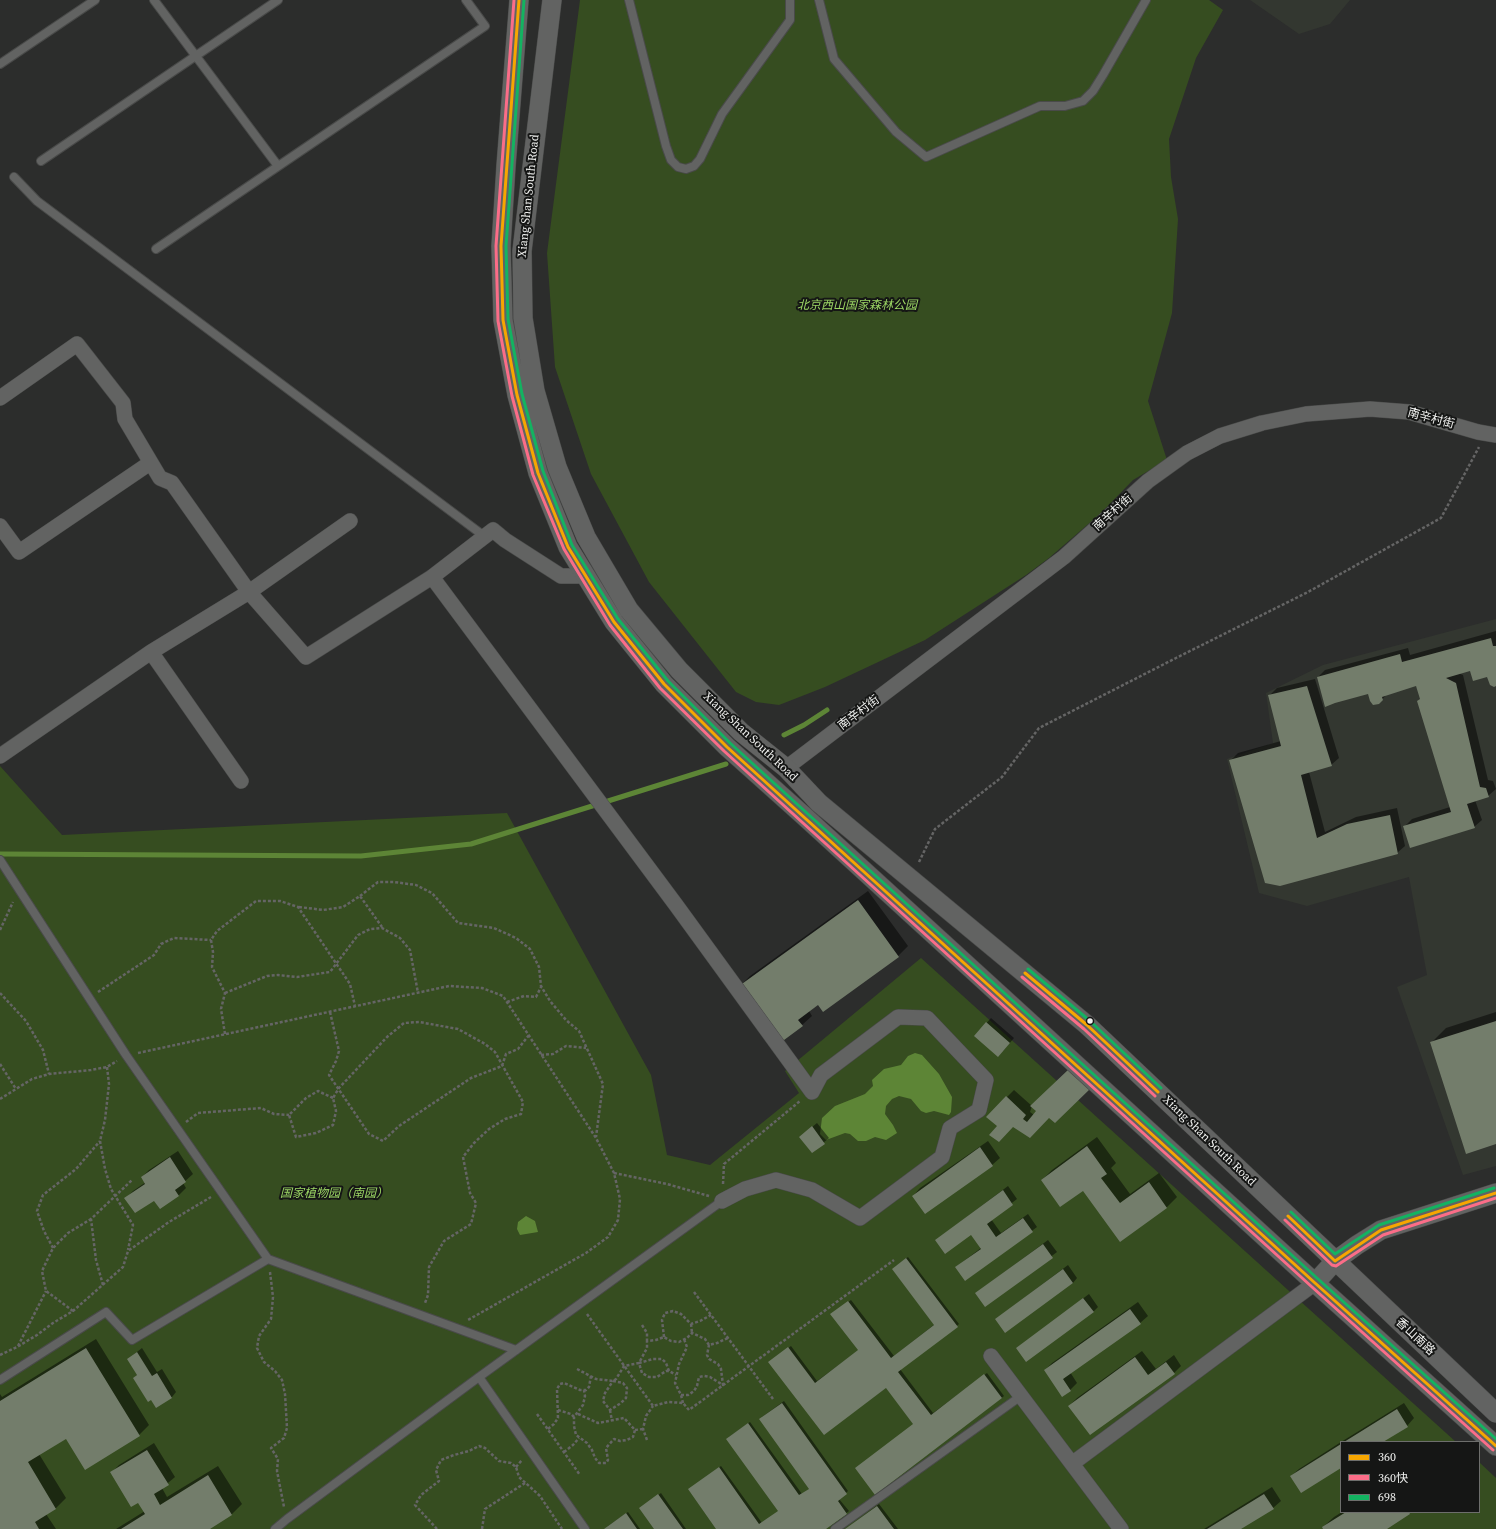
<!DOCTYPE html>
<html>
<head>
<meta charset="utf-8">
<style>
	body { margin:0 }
	#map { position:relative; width:1496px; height:1529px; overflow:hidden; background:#2c2d2c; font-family:"Source Serif 4","Noto Sans SC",serif }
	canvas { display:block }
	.legend { position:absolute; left:1340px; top:1441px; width:140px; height:72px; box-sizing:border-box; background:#151615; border:1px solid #6d6e6c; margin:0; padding:5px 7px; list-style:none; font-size:12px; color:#f0f1ef }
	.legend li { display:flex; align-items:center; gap:8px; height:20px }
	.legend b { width:20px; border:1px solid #6d6e6c }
</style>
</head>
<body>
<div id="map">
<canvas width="1496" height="1529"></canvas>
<ul class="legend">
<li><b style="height:5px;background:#f7a600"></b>360</li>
<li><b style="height:5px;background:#fb6d88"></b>360快</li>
<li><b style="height:5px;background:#13b361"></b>698</li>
</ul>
</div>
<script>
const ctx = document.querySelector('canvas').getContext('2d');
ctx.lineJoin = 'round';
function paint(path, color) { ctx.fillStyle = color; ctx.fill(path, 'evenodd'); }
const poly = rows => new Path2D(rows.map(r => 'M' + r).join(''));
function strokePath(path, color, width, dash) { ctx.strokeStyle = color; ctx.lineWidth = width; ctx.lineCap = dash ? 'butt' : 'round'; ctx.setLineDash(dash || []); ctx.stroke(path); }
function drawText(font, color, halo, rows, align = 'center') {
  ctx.font = font + ' "Source Serif 4","Noto Sans SC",serif'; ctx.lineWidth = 4; ctx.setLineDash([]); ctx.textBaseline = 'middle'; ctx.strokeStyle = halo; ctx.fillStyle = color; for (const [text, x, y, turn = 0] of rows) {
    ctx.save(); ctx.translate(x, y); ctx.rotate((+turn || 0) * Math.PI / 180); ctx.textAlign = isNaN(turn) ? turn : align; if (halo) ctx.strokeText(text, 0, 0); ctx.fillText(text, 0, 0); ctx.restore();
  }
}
const built = poly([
	[1250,0,1350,0,1330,24,1299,34],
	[1496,619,1496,1166,1463,1175,1397,987,1427,975,1409,877,1307,906,1259,893,1227,759,1273,743,1266,693,1323,665]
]);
const green = poly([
	[580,0,1209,0,1223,10,1196,58,1169,139,1171,177,1178,219,1172,313,1148,401,1167,460,1133,480,1101,513,1049,558,1026,575,925,640,825,687,779,705,756,702,736,692,649,582,591,474,555,367,547,253],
	[0,766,62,835,507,813,651,1075,667,1155,710,1165,799,1093,785,1071,921,958,1456,1442,1341,1442,1341,1512,1479,1512,1479,1462,1496,1478,1496,1529,0,1529]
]);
const water = poly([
	[915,1053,922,1055,939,1074,952,1097,951,1112,949,1115,934,1111,926,1113,921,1111,911,1099,899,1096,892,1099,886,1106,885,1114,893,1125,897,1133,886,1140,875,1137,866,1141,858,1141,850,1134,845,1133,826,1140,820,1134,822,1118,835,1106,865,1094,873,1086,872,1080,884,1069,901,1065,908,1056],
	[526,1216,535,1221,538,1232,520,1235,517,1229,518,1222]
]);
const shadow = poly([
	[1496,631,1496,685,1488,676,1471,669,1458,673,1463,675,1488,780,1493,781,1496,789,1488,796,1475,800,1482,820,1474,827,1405,826,1412,819,1450,807,1418,701,1421,698,1416,685,1387,694,1379,703,1369,692,1318,677,1325,670,1408,648,1410,655],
	[1315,679,1339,758,1331,765,1309,772,1325,832,1356,817,1397,808,1405,846,1397,853,1280,885,1231,760,1238,753,1281,741,1269,696,1277,688],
	[868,891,908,946,898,956,818,1004,809,1011,812,1016,802,1025,740,986,750,976],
	[1496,1012,1496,1143,1431,1043,1446,1028],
	[991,1018,1014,1038,1003,1051,975,1036],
	[1077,1062,1097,1081,1055,1121,1049,1117,1030,1137,1013,1125,999,1141,991,1135,998,1126,987,1117,1014,1090,1032,1106],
	[1032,1106,1038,1111,1034,1115,1030,1112],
	[817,1123,829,1138,812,1152,800,1137],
	[1097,1137,1116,1163,1111,1168,1130,1194,1159,1173,1177,1197,1167,1207,1120,1241,1083,1189,1042,1180,1052,1170],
	[988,1141,1000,1158,992,1165,913,1196,920,1188],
	[178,1151,193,1174,183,1183,186,1188,178,1196,154,1199,126,1198,133,1191,146,1182,142,1177,149,1170],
	[1008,1186,1017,1199,991,1219,1001,1233,1028,1214,1037,1227,966,1280,956,1267,981,1248,971,1234,936,1240],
	[1048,1240,1057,1252,985,1306,976,1293],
	[908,1257,959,1324,900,1369,933,1413,987,1373,1004,1396,875,1493,914,1424,887,1387,824,1434,772,1360,791,1346,817,1381,859,1350,834,1312,851,1300,894,1356,935,1324,895,1267],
	[1068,1265,1077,1278,1073,1283,996,1319],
	[1089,1294,1098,1307,1093,1312,1017,1348],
	[1138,1302,1148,1316,1140,1323,1070,1372,1077,1383,1070,1390,1045,1370,1052,1363],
	[96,1339,149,1425,139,1435,85,1468,67,1438,39,1454,66,1498,56,1508,46,1514,56,1529,0,1529,0,1394,2,1397],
	[142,1348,157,1372,162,1369,176,1392,172,1397,157,1406,134,1378,138,1374,128,1359],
	[1142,1351,1156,1369,1174,1355,1181,1366,1174,1373,1069,1406,1077,1398],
	[784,1401,848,1491,839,1499,849,1511,825,1529,717,1529,691,1488,721,1466,762,1523,779,1511,729,1437,750,1422,802,1494,810,1489,762,1417],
	[1404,1403,1414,1418,1407,1426,1381,1442,1341,1442],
	[1341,1442,1341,1467,1291,1476,1299,1469],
	[154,1443,175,1477,162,1488,167,1497,218,1466,242,1504,232,1514,208,1529,116,1529,145,1511,139,1501,111,1473,119,1465],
	[1272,1487,1281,1501,1273,1508,1239,1529,1204,1529],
	[661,1493,686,1529,656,1529,643,1506],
	[879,1504,898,1529,846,1529],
	[628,1512,640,1529,607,1529,608,1526],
	[1342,1512,1411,1512,1385,1529,1324,1529,1323,1527,1334,1517]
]);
const stream = poly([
	[784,735,804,725,827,710],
	[0,854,361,856,471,844,726,764]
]);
const building = poly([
	[1491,638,1493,646,1496,646,1496,686,1494,687,1490,685,1487,677,1473,681,1470,671,1446,678,1456,683,1480,787,1486,788,1489,797,1467,804,1475,828,1410,848,1403,826,1451,812,1417,701,1420,699,1416,686,1382,697,1383,700,1379,704,1373,705,1370,701,1368,694,1335,703,1325,707,1317,677,1400,654,1402,662],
	[1307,686,1332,766,1301,775,1317,838,1347,824,1390,815,1398,854,1280,886,1265,883,1229,760,1281,746,1268,695],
	[858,900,899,957,823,1012,818,1005,798,1020,803,1026,780,1043,739,986],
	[1496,1021,1496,1144,1466,1154,1430,1042],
	[986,1022,1010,1043,998,1057,974,1036],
	[1069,1069,1090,1089,1055,1123,1049,1118,1030,1138,1013,1127,999,1142,989,1135,997,1126,986,1117,1006,1096,1026,1115,1023,1119,1027,1122,1036,1111,1030,1106],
	[812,1126,825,1144,812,1153,799,1137],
	[1087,1146,1107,1174,1101,1178,1120,1203,1149,1182,1167,1208,1120,1242,1083,1191,1060,1207,1041,1180],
	[980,1147,993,1166,925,1214,912,1196],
	[170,1157,186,1182,175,1190,179,1196,160,1209,154,1201,135,1213,124,1198,145,1184,141,1177],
	[1003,1190,1013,1205,987,1224,996,1237,1023,1218,1033,1232,965,1281,955,1267,981,1249,971,1235,945,1254,935,1240],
	[1043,1244,1053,1258,985,1307,975,1293],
	[906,1258,958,1327,898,1372,931,1415,984,1374,1002,1398,875,1495,855,1468,913,1424,886,1388,824,1435,768,1362,788,1347,815,1383,858,1350,830,1314,848,1301,891,1358,934,1325,892,1269],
	[1063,1269,1073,1283,1005,1333,995,1319],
	[1083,1298,1094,1312,1026,1362,1016,1348],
	[1130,1309,1141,1324,1063,1379,1071,1391,1062,1397,1044,1370],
	[86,1348,140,1436,85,1470,66,1439,28,1462,56,1509,35,1522,39,1529,0,1529,0,1401],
	[137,1352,152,1376,157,1373,172,1398,156,1408,151,1400,148,1402,133,1378,137,1375,127,1359],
	[1135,1357,1148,1375,1166,1362,1175,1374,1090,1435,1068,1406],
	[782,1403,847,1494,838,1501,847,1514,826,1529,716,1529,688,1489,719,1467,759,1524,778,1511,726,1439,748,1423,799,1495,809,1489,759,1419],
	[1397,1409,1408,1427,1383,1442,1344,1442],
	[1341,1444,1341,1468,1301,1493,1290,1476],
	[147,1450,169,1485,154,1494,160,1505,208,1475,232,1515,210,1529,121,1529,145,1514,138,1503,131,1507,110,1472],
	[658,1494,683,1529,654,1529,639,1508],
	[1264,1494,1274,1509,1241,1529,1207,1529],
	[877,1506,894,1529,845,1529],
	[1346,1512,1409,1512,1410,1514,1387,1529,1323,1529,1322,1527],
	[626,1513,637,1529,604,1529]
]);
const path = poly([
	[919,862,935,829,1002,777,1039,728,1176,658,1308,592,1441,518,1479,447],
	[360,896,378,882,394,882,416,885,432,893,458,923,494,928,516,938,530,949,539,967,541,986,550,1001,566,1020,579,1031,603,1084,596,1137],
	[299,907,323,910,343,907,360,896,382,927],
	[0,930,13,902],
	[98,992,154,955,161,944,174,938,211,940],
	[0,993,26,1021,43,1050,49,1074],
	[225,993,267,976,278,975,297,977,330,972,358,935,370,929,382,928,400,938,410,950,418,993],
	[507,1002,524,996,536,997,541,987],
	[330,1012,339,1051,336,1061,329,1075,369,1134,383,1141,399,1126,471,1078,502,1066,506,1054,518,1049,529,1035],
	[225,1034,221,1009,225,993,212,967,213,952,211,940,217,931,256,901,280,901,298,907,350,984,355,1006],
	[138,1053,449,986,482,988,503,996,596,1138,614,1173,620,1199,618,1220,608,1237,586,1253,468,1320],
	[541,1055,553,1054,566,1046,586,1048],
	[0,1064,16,1089],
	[107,1067,109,1084,105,1120,100,1141,105,1169,111,1189,133,1225,128,1250],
	[333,1098,318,1091,306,1098,289,1115,296,1137,316,1133,333,1125,336,1111,333,1098,339,1088,387,1037,404,1023,419,1022,458,1029,485,1044,495,1052,523,1102,521,1114,505,1119,489,1129,474,1143,463,1157,470,1193,476,1203,471,1224,444,1241,429,1267,428,1295,425,1303],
	[0,1099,32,1079,49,1074,91,1070,107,1067,117,1061],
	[186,1122,198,1113,261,1108,274,1114,289,1115],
	[614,1173,667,1184,709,1196],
	[723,1184,724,1164,800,1101],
	[53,1248,44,1231,37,1211,43,1195,76,1169,100,1141],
	[270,1272,273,1297,271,1319,259,1336,257,1348,264,1362,275,1371,282,1380,285,1394,287,1428,284,1438,271,1448,278,1459,277,1471,284,1507],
	[103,1285,96,1260,91,1219,132,1180],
	[694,1292,773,1399],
	[73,1311,46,1291,42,1271,53,1248,68,1233,91,1219],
	[587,1314,653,1406,668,1402,683,1403,689,1410,894,1260],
	[691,1324,692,1333],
	[642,1325,647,1333,647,1341],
	[664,1337,662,1320,665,1313,673,1311,681,1314,691,1324,700,1321,711,1315],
	[18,1346,46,1291],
	[0,1355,17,1347,37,1335,53,1323,73,1311,123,1267,128,1251,169,1222,211,1197],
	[577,1369,596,1379,613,1381,616,1379,624,1366,639,1363,647,1348,647,1341,656,1340,664,1337,671,1341,679,1342,687,1338,692,1333,705,1339,709,1345,717,1343,728,1338],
	[669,1371,666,1363,662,1359,653,1359,639,1363,642,1373,649,1377,657,1377,666,1371,669,1371,676,1375],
	[613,1381,623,1383,627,1388,626,1398,621,1403,610,1410,603,1401,605,1393,613,1381],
	[681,1395,688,1395,694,1391,697,1386,699,1377,704,1376,710,1377,723,1385,721,1369,718,1364,709,1359,707,1355,709,1345],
	[683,1403,681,1395,675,1383,679,1364,687,1347,684,1339],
	[558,1410,571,1414,574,1417],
	[610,1410,612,1421],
	[537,1414,580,1475],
	[578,1414,598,1423,624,1418,635,1430,633,1437,627,1440,620,1441,614,1439,606,1448,608,1460,606,1463,599,1463,595,1458,592,1450,587,1443,576,1435,574,1426,574,1417,583,1405,585,1396,584,1390],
	[548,1429,554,1424,558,1418,557,1389,560,1384,564,1383,580,1390,586,1390,589,1387,591,1376],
	[635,1430,643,1429],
	[647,1440,643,1429,646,1416,653,1406],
	[564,1452,573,1445,579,1438],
	[516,1467,522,1460],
	[437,1529,415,1505,421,1495,439,1481,436,1470,441,1460,454,1455,469,1451,479,1446,485,1448,499,1461,511,1463,516,1467,519,1477,540,1496,562,1529],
	[482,1529,485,1509,525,1483]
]);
const service = poly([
	[154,0,278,166],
	[629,0,666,146,671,160,678,167,686,169,694,166,700,159,722,114,790,20,790,0],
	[819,0,834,59,896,132,926,157,1040,106,1065,106,1083,101,1093,91,1103,75,1146,0],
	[0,64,95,0],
	[41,161,278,0],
	[14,177,37,201,484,536],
	[156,249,485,26,466,0],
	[0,860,126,1055,268,1259],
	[479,1377,585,1529],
	[0,1380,106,1312,132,1340,268,1259,516,1350],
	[275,1529,287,1519,479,1377,722,1201],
	[835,1529,1021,1396]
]);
const minor = poly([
	[0,398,77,344,123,403,125,419,160,478,172,483,249,592,306,657,432,577,493,530,505,540,561,576,586,576],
	[0,526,19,552,150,463],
	[432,577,676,905,812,1092,821,1075,898,1017,927,1018,986,1080,979,1110,950,1128,942,1157,860,1218,812,1190,776,1180,745,1189,722,1201],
	[151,652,241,781],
	[0,756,151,652,249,592,350,521],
	[786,768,1064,557,1148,481,1187,453,1220,436,1262,423,1306,414,1370,409,1409,412,1478,432,1496,435],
	[991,1356,1121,1529],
	[1073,1463,1315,1283]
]);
const tertiary = poly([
	[519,0,506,166,501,246,503,320,517,395,538,473,568,547,614,622,664,684,727,747,804,816,1315,1283,1496,1446],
	[552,0,522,251,523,318,535,391,557,467,586,537,629,610,679,670,741,732,786,768,819,803,1087,1025,1496,1413],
	[1315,1283,1335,1261,1357,1245,1381,1230,1496,1193]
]);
const bus1 = poly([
	[519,0,501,246,503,320,517,395,538,473,568,547,614,622,664,684,727,747,1315,1283,1496,1446],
	[1025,973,1087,1025,1158,1092],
	[1288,1216,1335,1261,1381,1230,1496,1193]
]);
const bus2 = poly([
	[514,0,496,246,498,321,512,396,533,475,564,549,610,625,660,688,724,751,1312,1287,1493,1450],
	[1022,977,1084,1029,1155,1096],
	[1285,1220,1332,1265,1336,1266,1383,1235,1496,1198]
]);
const bus3 = poly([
	[524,0,506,246,508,319,522,394,543,471,572,545,618,619,668,681,730,743,1318,1279,1496,1439],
	[1028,969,1090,1021,1161,1088],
	[1291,1212,1335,1254,1379,1225,1494,1188]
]);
const markers = [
	[1090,1021,3.5,"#f0f1ef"]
];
const streetNames = [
	["Xiang Shan South Road",529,196,-84],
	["南辛村街",1431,419,15],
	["南辛村街",1113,513,-42],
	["南辛村街",859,713,-37],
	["Xiang Shan South Road",750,737,43],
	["Xiang Shan South Road",1209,1141,44],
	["香山南路",1415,1337,43]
];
const parkNames = [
	["北京西山国家森林公园",857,306],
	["国家植物园（南园）",334,1194]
];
paint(built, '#333730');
paint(green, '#364d20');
paint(water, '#5d8536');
paint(shadow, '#0007');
strokePath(stream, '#5d8536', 5);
paint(building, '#737d6b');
strokePath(service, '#494a49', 10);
strokePath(minor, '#494a49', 16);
strokePath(tertiary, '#494a49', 20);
strokePath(path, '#656565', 2.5, [3, 2]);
strokePath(service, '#626362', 8);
strokePath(minor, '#626362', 15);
strokePath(tertiary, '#626362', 19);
strokePath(bus1, '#f7a600', 3);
strokePath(bus2, '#fb6d88', 3);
strokePath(bus3, '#13b361', 3);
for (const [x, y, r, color] of markers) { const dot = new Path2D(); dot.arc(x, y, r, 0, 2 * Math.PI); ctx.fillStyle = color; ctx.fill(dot); strokePath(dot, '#151615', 1.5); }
drawText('12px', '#f0f1ef', '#151615', streetNames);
drawText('italic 12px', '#9bd664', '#151615', parkNames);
</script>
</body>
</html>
